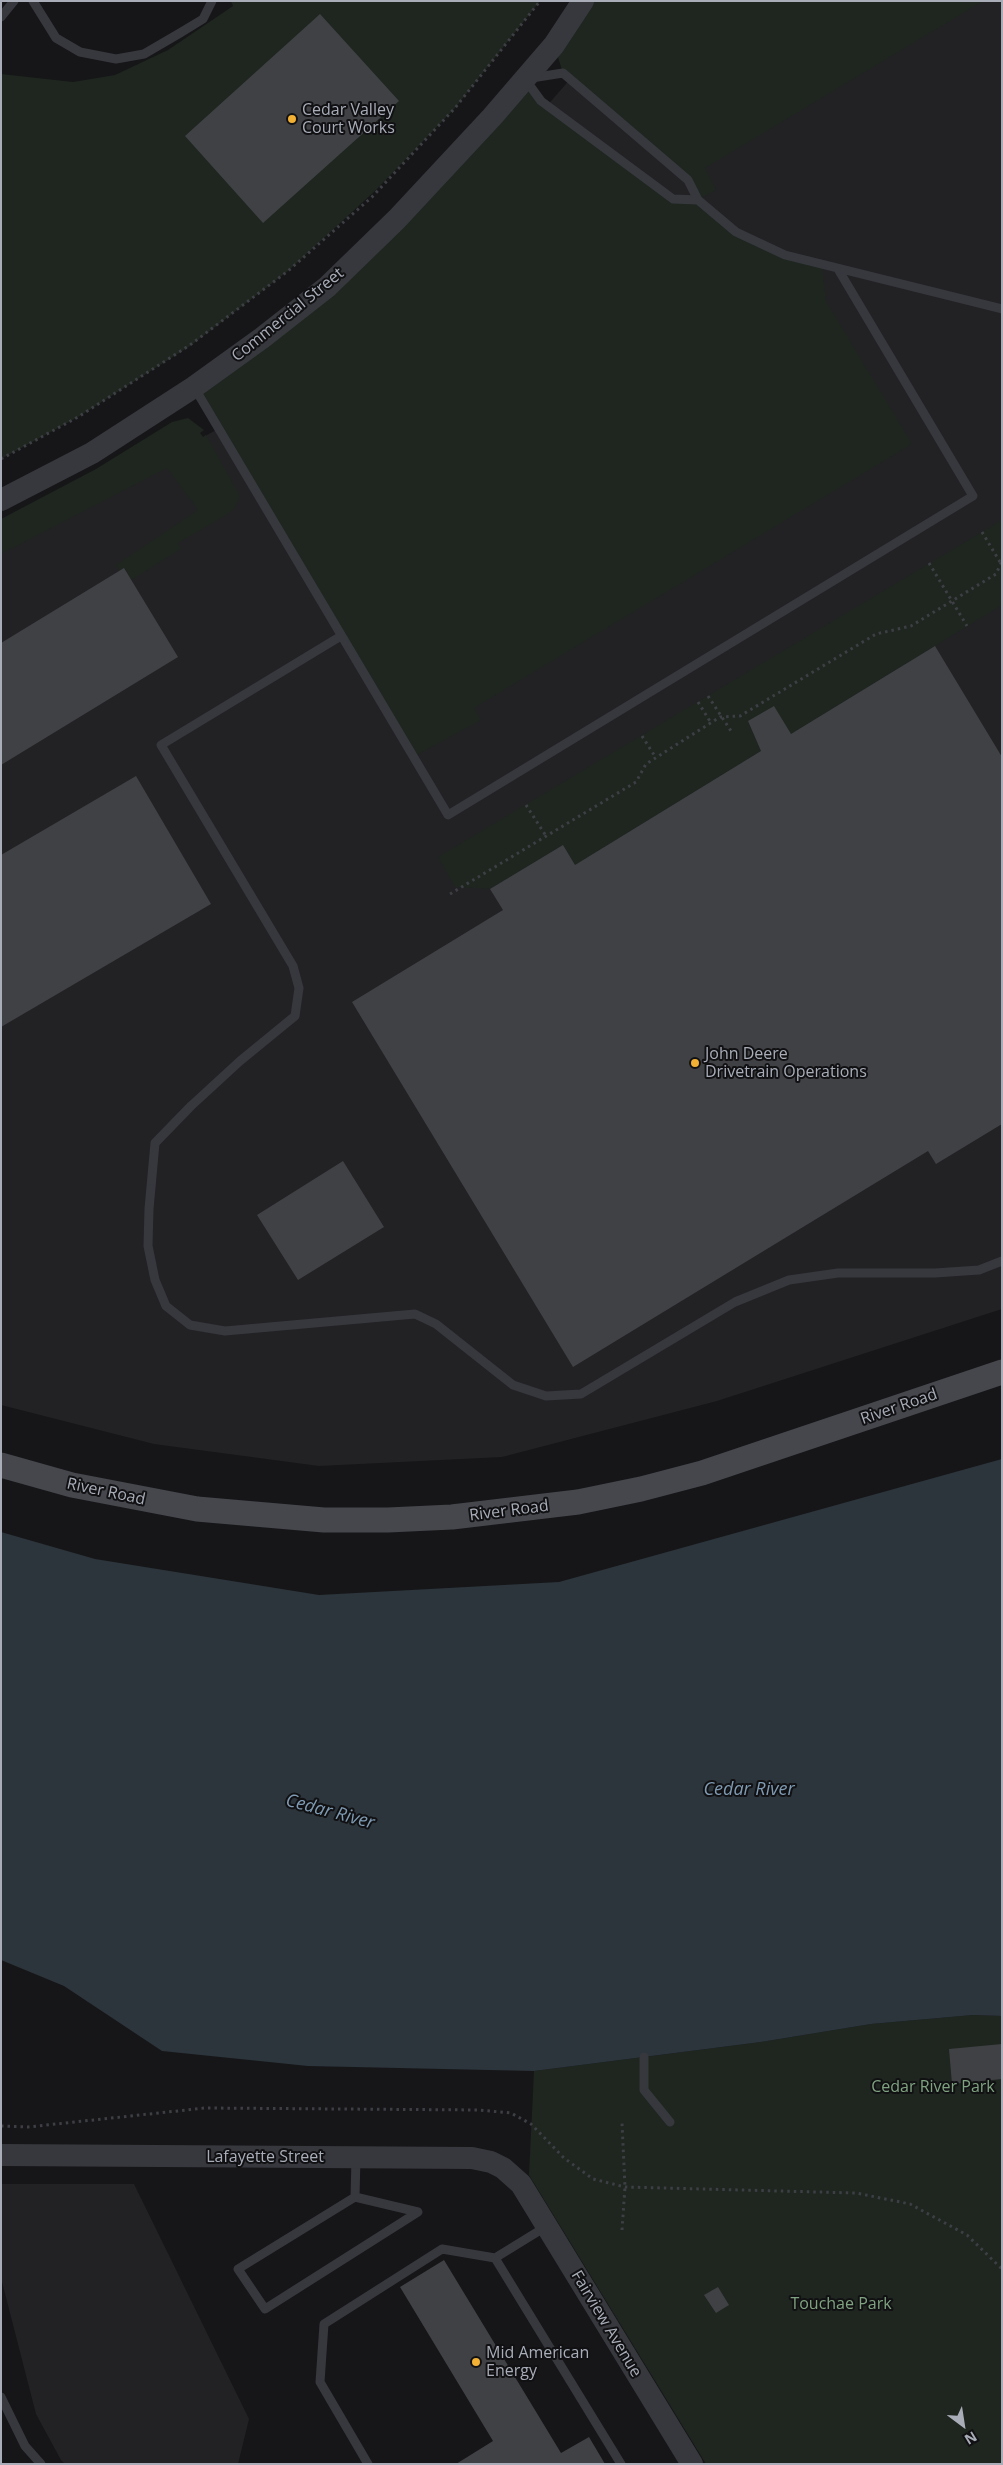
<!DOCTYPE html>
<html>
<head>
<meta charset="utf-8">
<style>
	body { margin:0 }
	#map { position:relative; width:1003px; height:2465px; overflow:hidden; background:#161618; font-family:"Open Sans",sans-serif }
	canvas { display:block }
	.frame { position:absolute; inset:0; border:2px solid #a8adb8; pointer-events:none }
	.north { position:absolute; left:938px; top:2400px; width:50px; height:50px; -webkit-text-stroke:4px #111113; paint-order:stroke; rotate:149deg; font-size:14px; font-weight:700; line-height:20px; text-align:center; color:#a8adb8 }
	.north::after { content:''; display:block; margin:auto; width:18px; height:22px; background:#a8adb8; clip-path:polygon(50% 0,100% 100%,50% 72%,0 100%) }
</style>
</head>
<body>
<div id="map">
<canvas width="1003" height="2465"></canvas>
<div class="frame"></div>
<div class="north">N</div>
</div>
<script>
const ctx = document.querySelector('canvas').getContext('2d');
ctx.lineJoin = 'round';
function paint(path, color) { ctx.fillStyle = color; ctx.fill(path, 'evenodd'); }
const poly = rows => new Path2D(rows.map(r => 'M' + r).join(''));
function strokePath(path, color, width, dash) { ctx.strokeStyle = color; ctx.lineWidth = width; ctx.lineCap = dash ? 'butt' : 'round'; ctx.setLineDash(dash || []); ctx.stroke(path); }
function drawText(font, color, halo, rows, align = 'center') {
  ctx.font = font + ' "Open Sans",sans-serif'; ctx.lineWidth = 4; ctx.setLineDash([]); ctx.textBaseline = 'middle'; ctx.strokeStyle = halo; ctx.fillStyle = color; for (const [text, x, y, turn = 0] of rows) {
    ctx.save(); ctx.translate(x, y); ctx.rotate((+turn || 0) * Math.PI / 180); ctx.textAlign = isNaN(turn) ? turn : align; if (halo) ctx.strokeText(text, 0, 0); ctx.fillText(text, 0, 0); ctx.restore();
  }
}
const built = poly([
	[638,1,1002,1,1002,1309,717,1401,502,1457,319,1466,154,1444,1,1405,1,549,245,414,426,245],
	[1,2184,134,2184,249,2419,238,2464,65,2464,61,2460,36,2414,1,2278]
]);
const green = poly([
	[231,1,540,1,455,108,376,190,288,271,190,346,78,417,1,459,1,74,73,82,115,75,168,50,233,6],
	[583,1,983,1,705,168,716,190,698,200,736,232,822,264,826,301,912,444,474,708,481,720,413,757,194,387,262,338,525,79,541,101,673,199,698,200,688,180,563,73,554,45],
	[188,418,204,430,200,433,203,437,206,435,240,496,234,509,226,515,178,543,181,549,131,580,125,568,120,571,116,565,198,510,167,468,1,554,1,519,96,469,172,422],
	[1002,520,1002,605,791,734,748,722,761,751,575,865,563,845,490,889,455,887,438,857],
	[973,2015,1002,2016,1002,2464,706,2464,529,2175,534,2071,761,2042,871,2024]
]);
const water = poly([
	[1002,1459,1002,2016,973,2015,871,2024,761,2042,534,2071,308,2066,162,2051,64,1986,1,1960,1,1532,95,1559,319,1595,559,1582]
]);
const building = poly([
	[320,14,399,101,263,223,185,136],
	[124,568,178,657,1,765,1,643],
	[935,646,1002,757,1002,1124,936,1164,928,1151,573,1367,352,1002,503,910,490,889,563,845,575,865,761,751,748,721,774,706,791,734],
	[136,776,211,904,1,1027,1,855],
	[343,1161,384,1227,298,1280,257,1215],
	[1002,2044,1002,2079,952,2084,949,2049],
	[444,2260,561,2453,589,2437,605,2464,456,2464,493,2441,400,2287],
	[718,2287,729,2305,716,2313,704,2295]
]);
const path = poly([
	[1,459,78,417,190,345,288,271,372,197,455,108,540,1],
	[982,532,1000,562],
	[929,563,967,626],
	[708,696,731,731],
	[698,702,711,723],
	[642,736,656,758],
	[526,805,546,836],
	[450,894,636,782,646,764,720,717,740,716,876,634,911,626,996,574,1002,561],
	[1,2126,28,2127,205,2108,479,2110,511,2113,531,2124,564,2158,593,2179,625,2187,856,2193,910,2204,967,2235,1002,2269],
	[622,2230,625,2187,622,2123]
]);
const service = poly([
	[33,1,56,38,80,52,116,59,144,54,180,33,203,19,212,1],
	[1,17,14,1],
	[698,200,673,199,541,101,525,79,563,73,688,180,698,200,736,232,785,255,1002,309],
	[194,387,448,815,973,496,838,269],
	[341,636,161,745,293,966,299,988,295,1016,240,1061,191,1106,155,1143,149,1209,148,1246,155,1280,166,1306,190,1325,225,1331,415,1314,436,1324,513,1385,546,1396,581,1394,735,1302,789,1280,838,1273,935,1273,979,1270,1002,1261],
	[644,2057,644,2090,670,2122],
	[355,2197,418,2212,265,2309,238,2269,355,2197,356,2158],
	[547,2226,495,2258,621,2464],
	[1,2397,25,2446,41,2464],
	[368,2464,320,2382,324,2324,442,2249,495,2258]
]);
const tertiary = poly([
	[1,500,92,453,194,387,262,338,327,287,397,219,492,117,554,45,583,1],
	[1,2155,472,2158,491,2162,503,2168,521,2184,692,2464]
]);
const secondary = poly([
	[1,1465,72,1485,197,1509,324,1520,388,1520,452,1517,578,1502,641,1489,702,1473,1002,1372]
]);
const markers = [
	[292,119,5,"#f2b134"],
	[695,1063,5,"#f2b134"],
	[476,2362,5,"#f2b134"]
];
const poiNames = [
	["Cedar Valley",302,110],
	["Court Works",302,128],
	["John Deere",705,1054],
	["Drivetrain Operations",705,1072],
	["Mid American",486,2353],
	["Energy",486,2371]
];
const streetNames = [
	["Commercial Street",288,315,-39],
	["River Road",899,1407,-19],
	["River Road",106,1492,12],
	["River Road",509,1511,-7],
	["Lafayette Street",265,2157],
	["Fairview Avenue",606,2324,59]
];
const parkNames = [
	["Cedar River Park",933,2087],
	["Touchae Park",841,2304]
];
const waterNames = [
	["Cedar River",749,1790],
	["Cedar River",330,1812,15]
];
paint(built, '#222225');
paint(green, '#1e261f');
paint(water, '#2c353c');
paint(building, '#404145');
strokePath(path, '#3d3f44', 3, [2.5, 4]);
strokePath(service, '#37383d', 9);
strokePath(tertiary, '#37383d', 22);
strokePath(secondary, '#45474d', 25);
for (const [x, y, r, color] of markers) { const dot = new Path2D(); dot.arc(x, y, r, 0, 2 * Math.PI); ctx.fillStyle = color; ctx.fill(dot); strokePath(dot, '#111113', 2); }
drawText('16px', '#a8adb8', '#111113', poiNames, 'left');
drawText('16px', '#a8adb8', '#111113', streetNames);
drawText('16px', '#7fa381', '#111113', parkNames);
drawText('italic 18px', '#7f9bb3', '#111113', waterNames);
</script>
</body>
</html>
